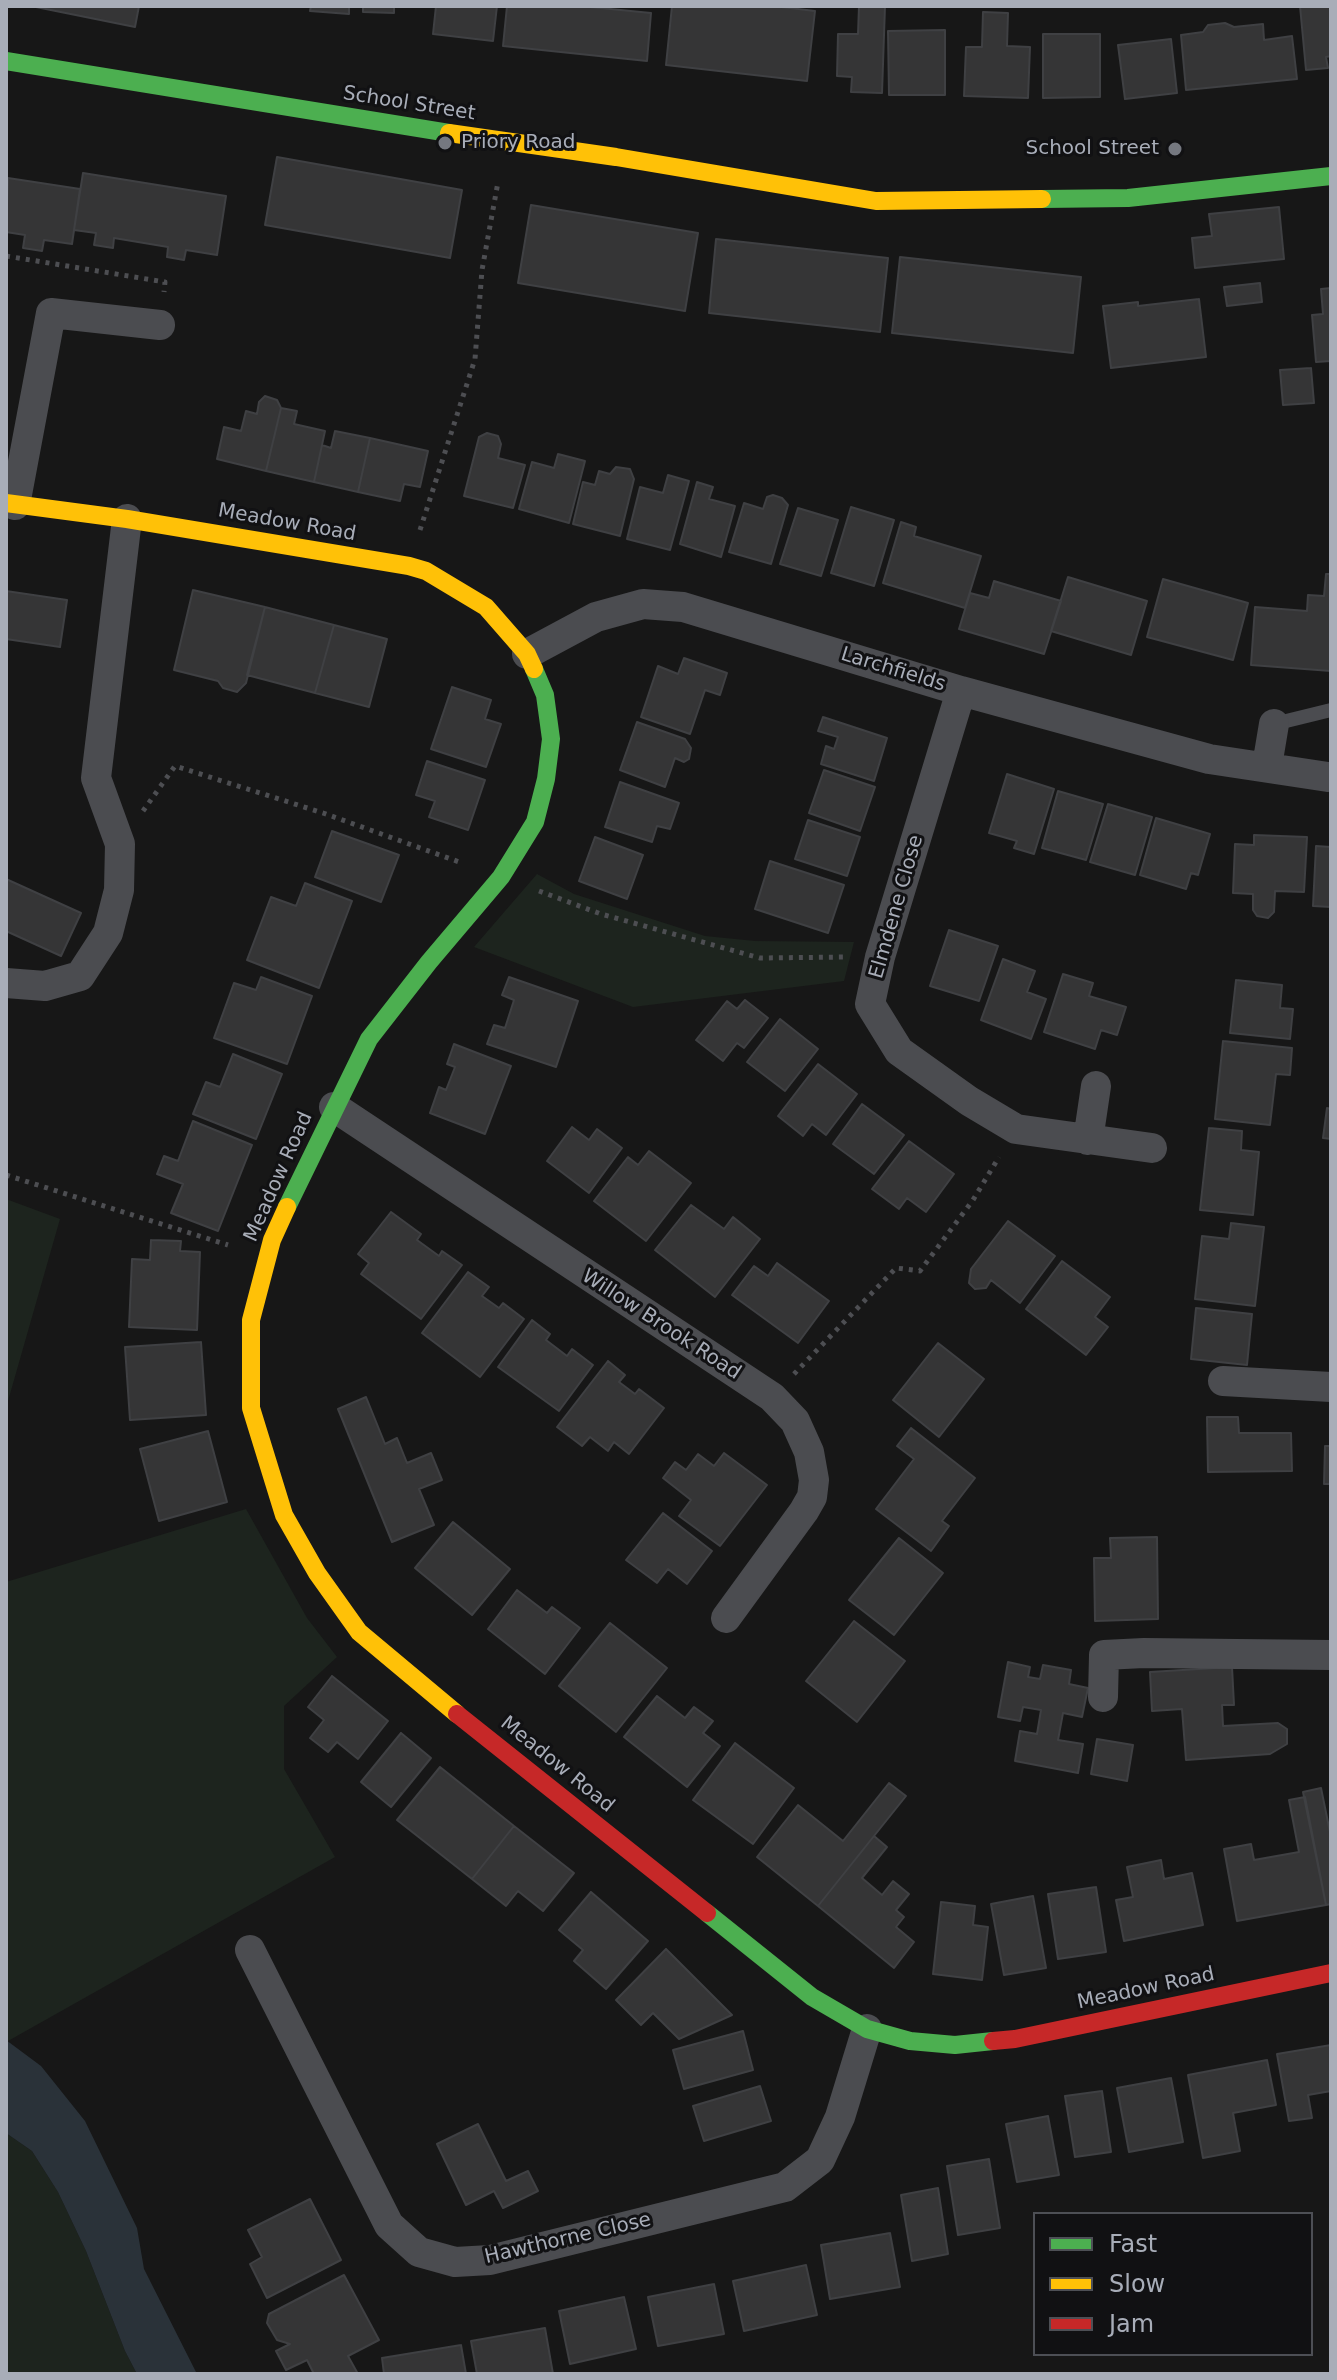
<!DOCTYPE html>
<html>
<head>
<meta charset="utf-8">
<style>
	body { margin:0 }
	#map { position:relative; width:1337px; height:2380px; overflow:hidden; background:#171717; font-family:"DejaVu Sans",sans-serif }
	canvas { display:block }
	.frame { position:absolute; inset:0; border:8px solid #a8adb8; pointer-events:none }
	.legend { position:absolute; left:1033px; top:2212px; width:280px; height:144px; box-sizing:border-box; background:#111113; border:2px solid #4d4f55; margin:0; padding:10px 14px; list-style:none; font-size:24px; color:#a8adb8 }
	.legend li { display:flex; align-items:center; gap:16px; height:40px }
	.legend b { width:40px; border:2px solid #4d4f55 }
</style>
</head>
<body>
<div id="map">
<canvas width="1337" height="2380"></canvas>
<div class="frame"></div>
<ul class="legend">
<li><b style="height:10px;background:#4caf50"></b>Fast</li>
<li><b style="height:10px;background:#ffc107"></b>Slow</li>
<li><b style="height:10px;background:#c62828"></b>Jam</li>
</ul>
</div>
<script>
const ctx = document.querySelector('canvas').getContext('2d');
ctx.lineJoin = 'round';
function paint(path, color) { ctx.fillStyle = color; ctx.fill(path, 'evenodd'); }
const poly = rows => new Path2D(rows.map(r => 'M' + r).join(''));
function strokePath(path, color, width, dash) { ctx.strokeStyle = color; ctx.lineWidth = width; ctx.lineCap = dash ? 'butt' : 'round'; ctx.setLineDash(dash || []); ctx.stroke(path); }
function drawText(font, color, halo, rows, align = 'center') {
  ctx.font = font + ' "DejaVu Sans",sans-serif'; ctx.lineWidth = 6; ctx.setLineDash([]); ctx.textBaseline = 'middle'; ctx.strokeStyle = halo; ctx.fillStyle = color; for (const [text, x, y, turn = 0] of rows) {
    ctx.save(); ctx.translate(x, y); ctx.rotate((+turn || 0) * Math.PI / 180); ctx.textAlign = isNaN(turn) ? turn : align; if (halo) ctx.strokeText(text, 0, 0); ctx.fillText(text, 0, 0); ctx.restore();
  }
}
const green = poly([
	[537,874,574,894,705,936,755,941,854,942,844,981,633,1007,474,947],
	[6,1199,60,1219,6,1408],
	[246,1509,307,1618,337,1657,284,1706,284,1769,335,1857,8,2041,6,2040,6,1582],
	[6,2133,32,2151,58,2192,86,2251,125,2351,137,2374,6,2374]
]);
const water = poly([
	[6,2040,41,2066,85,2121,137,2228,144,2269,197,2374,137,2374,125,2351,86,2251,58,2192,32,2151,6,2133]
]);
const building = poly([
	[31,6,139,6,135,27,31,6],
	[311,6,349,6,349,14,310,11,311,6],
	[363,6,394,6,394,13,363,12,363,6],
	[436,6,497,6,493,41,433,34,436,6],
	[507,6,580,6,651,13,647,61,503,46,507,6],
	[672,6,773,6,815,11,807,81,666,65,672,6],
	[859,6,885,6,882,93,851,92,852,77,837,76,838,34,858,34,859,6],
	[1300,6,1331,6,1331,56,1326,57,1328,68,1306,70,1300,6],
	[983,12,1008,13,1007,46,1030,47,1028,98,964,96,966,47,982,47,983,12],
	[1225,23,1234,27,1263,24,1264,40,1292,36,1297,79,1186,90,1181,35,1203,32,1208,25,1225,23],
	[945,30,945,95,889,95,888,31,945,30],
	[1043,34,1100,34,1100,97,1043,98,1043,34],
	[1171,39,1177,93,1125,99,1118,45,1171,39],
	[277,157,462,190,450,258,265,225,277,157],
	[83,173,226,196,217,255,186,250,184,260,167,257,168,247,114,238,113,248,94,245,96,233,74,230,83,173],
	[8,178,80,189,72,244,44,240,42,251,23,248,25,235,6,232,8,178],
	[531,205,698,233,685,311,518,283,531,205],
	[1279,207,1284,259,1195,268,1192,238,1212,236,1209,214,1279,207],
	[716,239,888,258,880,332,709,313,716,239],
	[900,257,1081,277,1073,353,892,333,900,257],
	[1260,283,1262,302,1227,306,1224,287,1260,283],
	[1331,288,1331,361,1316,362,1312,315,1323,314,1321,289,1331,288],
	[1199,299,1206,357,1111,368,1103,306,1138,302,1138,306,1199,299],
	[1311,368,1314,403,1283,405,1280,370,1311,368],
	[265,396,277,400,281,408,266,471,217,459,224,427,241,431,246,411,257,414,259,402,265,396],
	[281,408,297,411,294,424,325,431,314,482,266,471,281,408],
	[335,431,370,438,358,492,314,482,322,445,331,448,335,431],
	[487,433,498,436,501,444,498,458,525,465,513,508,464,496,479,437,487,433],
	[370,438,428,451,420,487,404,484,400,501,358,492,370,438],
	[558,454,585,461,569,523,519,509,532,462,554,468,558,454],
	[616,467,630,469,634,479,620,536,573,524,583,482,595,485,599,471,610,474,616,467],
	[668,475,689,481,670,550,627,539,640,487,663,493,668,475],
	[697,482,713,487,709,499,735,506,721,557,680,544,697,482],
	[773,495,782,498,788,505,771,564,729,552,744,503,763,509,767,497,773,495],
	[851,507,894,520,874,586,831,573,851,507],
	[798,508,838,520,821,576,780,564,798,508],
	[901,522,916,527,914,536,981,556,965,608,883,583,901,522],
	[1326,574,1331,574,1331,671,1251,665,1255,607,1307,611,1308,595,1324,596,1326,574],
	[1068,577,1147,601,1131,655,1051,631,1068,577],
	[1163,579,1248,603,1233,660,1147,637,1163,579],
	[994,581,1061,601,1044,654,959,629,970,593,989,598,994,581],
	[193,590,265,607,246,683,237,692,223,688,218,681,174,670,193,590],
	[6,591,67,600,60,647,6,639,6,591],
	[265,607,334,625,315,693,247,675,265,607],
	[334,625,387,639,369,707,315,693,334,625],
	[684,658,727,673,720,695,705,690,690,734,641,717,658,666,678,674,684,658],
	[452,687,491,700,485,719,501,724,486,767,431,749,452,687],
	[823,717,887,738,874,781,821,764,826,746,834,749,838,737,818,731,823,717],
	[637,722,685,739,691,748,689,759,684,762,675,758,665,787,620,770,637,722],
	[427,761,485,780,468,830,429,817,435,801,416,795,427,761],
	[824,770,875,787,860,831,809,813,824,770],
	[1007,774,1054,789,1034,854,1014,848,1017,841,989,833,1007,774],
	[620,782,679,803,670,829,657,826,652,842,605,827,620,782],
	[1058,791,1103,804,1086,860,1042,848,1058,791],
	[1108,804,1152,817,1135,875,1090,862,1108,804],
	[1156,818,1210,834,1198,875,1191,873,1186,889,1140,875,1156,818],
	[808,820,860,837,847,876,795,859,808,820],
	[332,831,399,855,381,902,315,877,332,831],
	[1254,835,1307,837,1304,892,1275,891,1274,912,1268,918,1257,916,1253,910,1253,894,1233,893,1235,844,1254,845,1254,835],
	[595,837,643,855,627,899,579,881,595,837],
	[1316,846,1331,847,1331,907,1313,906,1316,846],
	[770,861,844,885,828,933,755,909,770,861],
	[6,879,81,913,61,956,6,931,6,879],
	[305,883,352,901,319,988,247,960,271,897,296,906,305,883],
	[949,930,998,946,979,1001,930,986,949,930],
	[1003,959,1035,971,1027,992,1046,999,1031,1039,981,1020,1003,959],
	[1063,974,1093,983,1089,996,1126,1007,1117,1035,1101,1030,1095,1049,1044,1032,1063,974],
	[261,977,312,996,287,1064,214,1038,234,983,256,990,261,977],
	[509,977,578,1001,556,1067,487,1044,494,1025,505,1028,514,1000,502,995,509,977],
	[1236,980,1282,985,1280,1008,1293,1009,1290,1039,1230,1033,1236,980],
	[745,1000,768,1018,744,1048,737,1043,723,1061,696,1040,727,1001,737,1009,745,1000],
	[780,1019,818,1049,785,1091,747,1062,780,1019],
	[1223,1041,1292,1048,1290,1075,1276,1074,1270,1125,1215,1119,1223,1041],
	[454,1044,511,1066,485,1134,430,1113,439,1087,446,1090,455,1067,447,1064,454,1044],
	[233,1054,282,1074,256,1139,193,1114,206,1082,220,1087,233,1054],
	[818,1064,857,1094,826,1135,812,1124,803,1136,778,1116,818,1064],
	[862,1104,904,1135,874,1174,833,1144,862,1104],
	[1327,1108,1331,1109,1331,1139,1323,1138,1327,1108],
	[193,1121,252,1145,218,1231,171,1213,183,1184,157,1174,164,1156,178,1161,193,1121],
	[572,1127,589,1140,597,1129,622,1148,589,1193,547,1161,572,1127],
	[1209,1128,1242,1131,1241,1150,1259,1152,1253,1215,1200,1210,1209,1128],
	[909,1141,954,1174,926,1212,907,1198,899,1209,872,1189,909,1141],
	[649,1151,691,1183,646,1241,594,1201,628,1157,638,1165,649,1151],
	[691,1205,724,1229,733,1217,760,1239,715,1297,655,1250,691,1205],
	[391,1212,421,1234,417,1240,439,1256,442,1251,462,1265,421,1319,361,1274,369,1263,358,1254,391,1212],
	[1008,1221,1055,1256,1020,1303,991,1280,986,1288,975,1289,969,1283,971,1269,1008,1221],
	[1231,1223,1264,1227,1255,1306,1195,1299,1202,1236,1229,1239,1231,1223],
	[151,1240,181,1241,180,1251,200,1252,197,1330,129,1327,132,1259,150,1260,151,1240],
	[1062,1261,1110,1297,1095,1317,1108,1327,1086,1355,1026,1309,1062,1261],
	[777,1263,829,1301,798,1343,732,1295,754,1266,768,1276,777,1263],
	[468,1272,489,1287,482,1296,499,1308,503,1303,524,1319,480,1377,422,1333,468,1272],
	[1196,1308,1252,1314,1247,1365,1191,1359,1196,1308],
	[532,1320,550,1334,546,1340,567,1356,572,1349,593,1365,559,1411,498,1367,532,1320],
	[201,1342,206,1415,130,1420,125,1347,201,1342],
	[938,1343,984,1379,939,1437,893,1400,938,1343],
	[608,1361,625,1375,619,1382,635,1394,639,1389,664,1408,629,1454,614,1442,608,1451,590,1437,582,1446,557,1427,608,1361],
	[366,1397,385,1444,397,1438,407,1463,431,1453,442,1480,419,1489,434,1525,392,1542,338,1409,366,1397],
	[1207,1417,1238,1417,1239,1433,1291,1433,1292,1471,1208,1472,1207,1417],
	[911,1428,975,1478,942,1521,949,1526,931,1551,876,1509,914,1459,897,1446,911,1428],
	[208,1431,227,1502,159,1521,140,1449,208,1431],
	[1325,1446,1331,1446,1331,1484,1324,1484,1325,1446],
	[724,1453,767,1485,720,1546,679,1516,691,1500,663,1478,675,1462,686,1470,698,1454,714,1466,724,1453],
	[663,1513,712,1551,687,1584,668,1569,657,1583,626,1560,663,1513],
	[453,1522,510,1569,472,1615,415,1568,453,1522],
	[1157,1537,1158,1619,1095,1621,1094,1558,1111,1558,1110,1538,1157,1537],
	[899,1538,943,1573,894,1635,849,1600,899,1538],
	[517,1590,547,1613,552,1607,580,1628,545,1674,488,1629,517,1590],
	[854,1621,905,1661,857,1722,806,1681,854,1621],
	[610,1623,667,1668,616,1732,559,1686,610,1623],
	[1008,1662,1030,1667,1028,1677,1040,1679,1043,1665,1071,1670,1069,1684,1088,1688,1082,1717,1063,1713,1058,1740,1083,1744,1078,1773,1015,1761,1020,1731,1037,1734,1041,1710,1023,1707,1020,1721,998,1717,1008,1662],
	[1232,1667,1234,1705,1222,1705,1223,1726,1278,1723,1287,1729,1287,1744,1270,1754,1186,1760,1182,1709,1152,1711,1150,1672,1232,1667],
	[332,1676,388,1721,358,1759,337,1742,328,1752,310,1738,324,1720,308,1707,332,1676],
	[657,1696,685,1718,694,1707,713,1721,703,1733,720,1746,687,1787,624,1737,657,1696],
	[401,1733,431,1758,391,1807,361,1782,401,1733],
	[1097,1739,1133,1745,1127,1781,1091,1774,1097,1739],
	[735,1743,794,1788,753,1844,693,1800,735,1743],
	[440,1767,514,1826,472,1879,397,1820,440,1767],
	[889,1783,906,1796,818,1906,757,1857,798,1805,843,1841,889,1783],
	[1321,1788,1331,1837,1331,1904,1326,1905,1303,1792,1321,1788],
	[1305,1797,1326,1905,1237,1921,1224,1849,1251,1844,1254,1860,1299,1852,1289,1800,1305,1797],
	[514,1826,574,1873,543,1911,518,1891,506,1906,472,1879,514,1826],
	[874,1836,887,1847,862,1878,882,1895,893,1881,909,1894,896,1910,904,1917,896,1927,914,1942,894,1968,818,1906,874,1836],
	[1161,1860,1164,1879,1192,1873,1203,1925,1124,1941,1116,1900,1133,1897,1127,1867,1161,1860],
	[1096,1887,1106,1952,1058,1959,1048,1894,1096,1887],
	[591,1892,648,1941,606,1989,574,1961,583,1950,559,1930,591,1892],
	[1033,1896,1046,1968,1004,1975,991,1904,1033,1896],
	[941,1902,975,1906,973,1925,988,1927,982,1980,933,1974,941,1902],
	[666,1949,732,2015,679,2039,653,2013,641,2025,616,2000,666,1949],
	[743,2031,753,2070,684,2089,673,2050,743,2031],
	[1331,2045,1331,2091,1308,2095,1312,2118,1289,2121,1277,2054,1331,2045],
	[1267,2060,1276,2105,1233,2113,1240,2151,1203,2158,1188,2075,1267,2060],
	[1171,2078,1183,2142,1129,2152,1117,2088,1171,2078],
	[760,2086,771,2121,704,2141,693,2106,760,2086],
	[1102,2091,1111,2152,1075,2157,1065,2096,1102,2091],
	[1048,2116,1059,2175,1017,2182,1006,2124,1048,2116],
	[478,2124,506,2181,528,2171,538,2191,503,2208,494,2191,466,2205,437,2144,478,2124],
	[989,2159,1000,2228,958,2235,947,2166,989,2159],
	[938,2188,948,2254,912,2261,901,2195,938,2188],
	[310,2199,341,2260,267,2298,250,2264,262,2257,248,2230,310,2199],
	[890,2233,900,2287,830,2299,821,2245,890,2233],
	[806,2265,817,2315,744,2331,733,2281,806,2265],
	[344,2275,379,2340,348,2356,358,2374,314,2374,307,2360,286,2370,276,2351,290,2344,277,2340,267,2323,269,2314,344,2275],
	[714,2284,724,2334,658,2346,648,2297,714,2284],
	[624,2297,636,2349,570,2364,559,2311,624,2297],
	[545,2328,553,2374,477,2374,471,2341,545,2328],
	[461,2345,466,2374,384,2374,382,2358,461,2345]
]);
const path = poly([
	[6,256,165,282,164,292],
	[420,530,475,359,482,270,498,182],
	[143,811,175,766,323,813,462,863],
	[539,891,601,914,760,958,847,957],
	[6,1175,228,1245],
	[794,1374,896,1268,920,1271,973,1200,999,1157]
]);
const lane = poly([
	[1274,724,1331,710]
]);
const street = poly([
	[15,505,51,313,160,325],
	[527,654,596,617,643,604,683,607,961,691,1209,759,1328,777],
	[961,691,880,957,870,1004,899,1051,969,1101,1016,1129,1152,1148],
	[1267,766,1274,724],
	[6,983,45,986,80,976,108,933,119,890,120,844,96,778,127,519],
	[334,1107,772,1397,795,1421,809,1452,814,1480,812,1497,804,1511,726,1618],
	[1088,1140,1096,1086],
	[1223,1381,1331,1387],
	[1103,1697,1104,1655,1144,1653,1331,1655],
	[250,1950,389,2225,419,2252,455,2262,490,2260,785,2187,820,2160,840,2117,867,2029]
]);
const fast = poly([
	[6,61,449,133],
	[1042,199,1128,198,1331,176],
	[287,1207,369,1039,429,962,501,877,535,822,546,779,551,739,545,695,534,669],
	[707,1913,812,1997,867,2029,910,2041,955,2045,993,2041]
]);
const slow = poly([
	[449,133,616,157,876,201,1042,199],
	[6,503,127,519,409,566,426,571,486,607,527,654,534,669],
	[287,1207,272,1240,251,1320,251,1408,284,1515,317,1573,359,1632,457,1714]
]);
const jam = poly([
	[457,1714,707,1913],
	[993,2041,1015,2039,1331,1973]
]);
const markers = [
	[445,143,8,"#757880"],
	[1175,149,8,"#757880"]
];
const streetNames = [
	["School Street",409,104,9],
	["Meadow Road",287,523,10],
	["Larchfields",893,670,17],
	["Elmdene Close",897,907,-74],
	["Meadow Road",279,1177,-66],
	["Willow Brook Road",661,1325,33],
	["Meadow Road",557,1765,39],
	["Meadow Road",1146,1989,-12],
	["Hawthorne Close",568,2239,-13]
];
const poiNames = [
	["Priory Road",461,143],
	["School Street",1159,149,"right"]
];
paint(green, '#1d241e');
paint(water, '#2a3239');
paint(building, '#353536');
strokePath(building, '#3f4043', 2);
strokePath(path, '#4d4e52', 5, [4, 6]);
strokePath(lane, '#4b4c50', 14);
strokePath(street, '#4b4c50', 30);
strokePath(fast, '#4caf50', 18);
strokePath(slow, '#ffc107', 18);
strokePath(jam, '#c62828', 18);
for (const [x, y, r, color] of markers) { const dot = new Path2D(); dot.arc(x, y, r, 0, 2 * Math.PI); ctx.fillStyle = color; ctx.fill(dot); strokePath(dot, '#111113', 3); }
drawText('20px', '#a8adb8', '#111113', streetNames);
drawText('20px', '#a8adb8', '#111113', poiNames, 'left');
</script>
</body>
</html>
